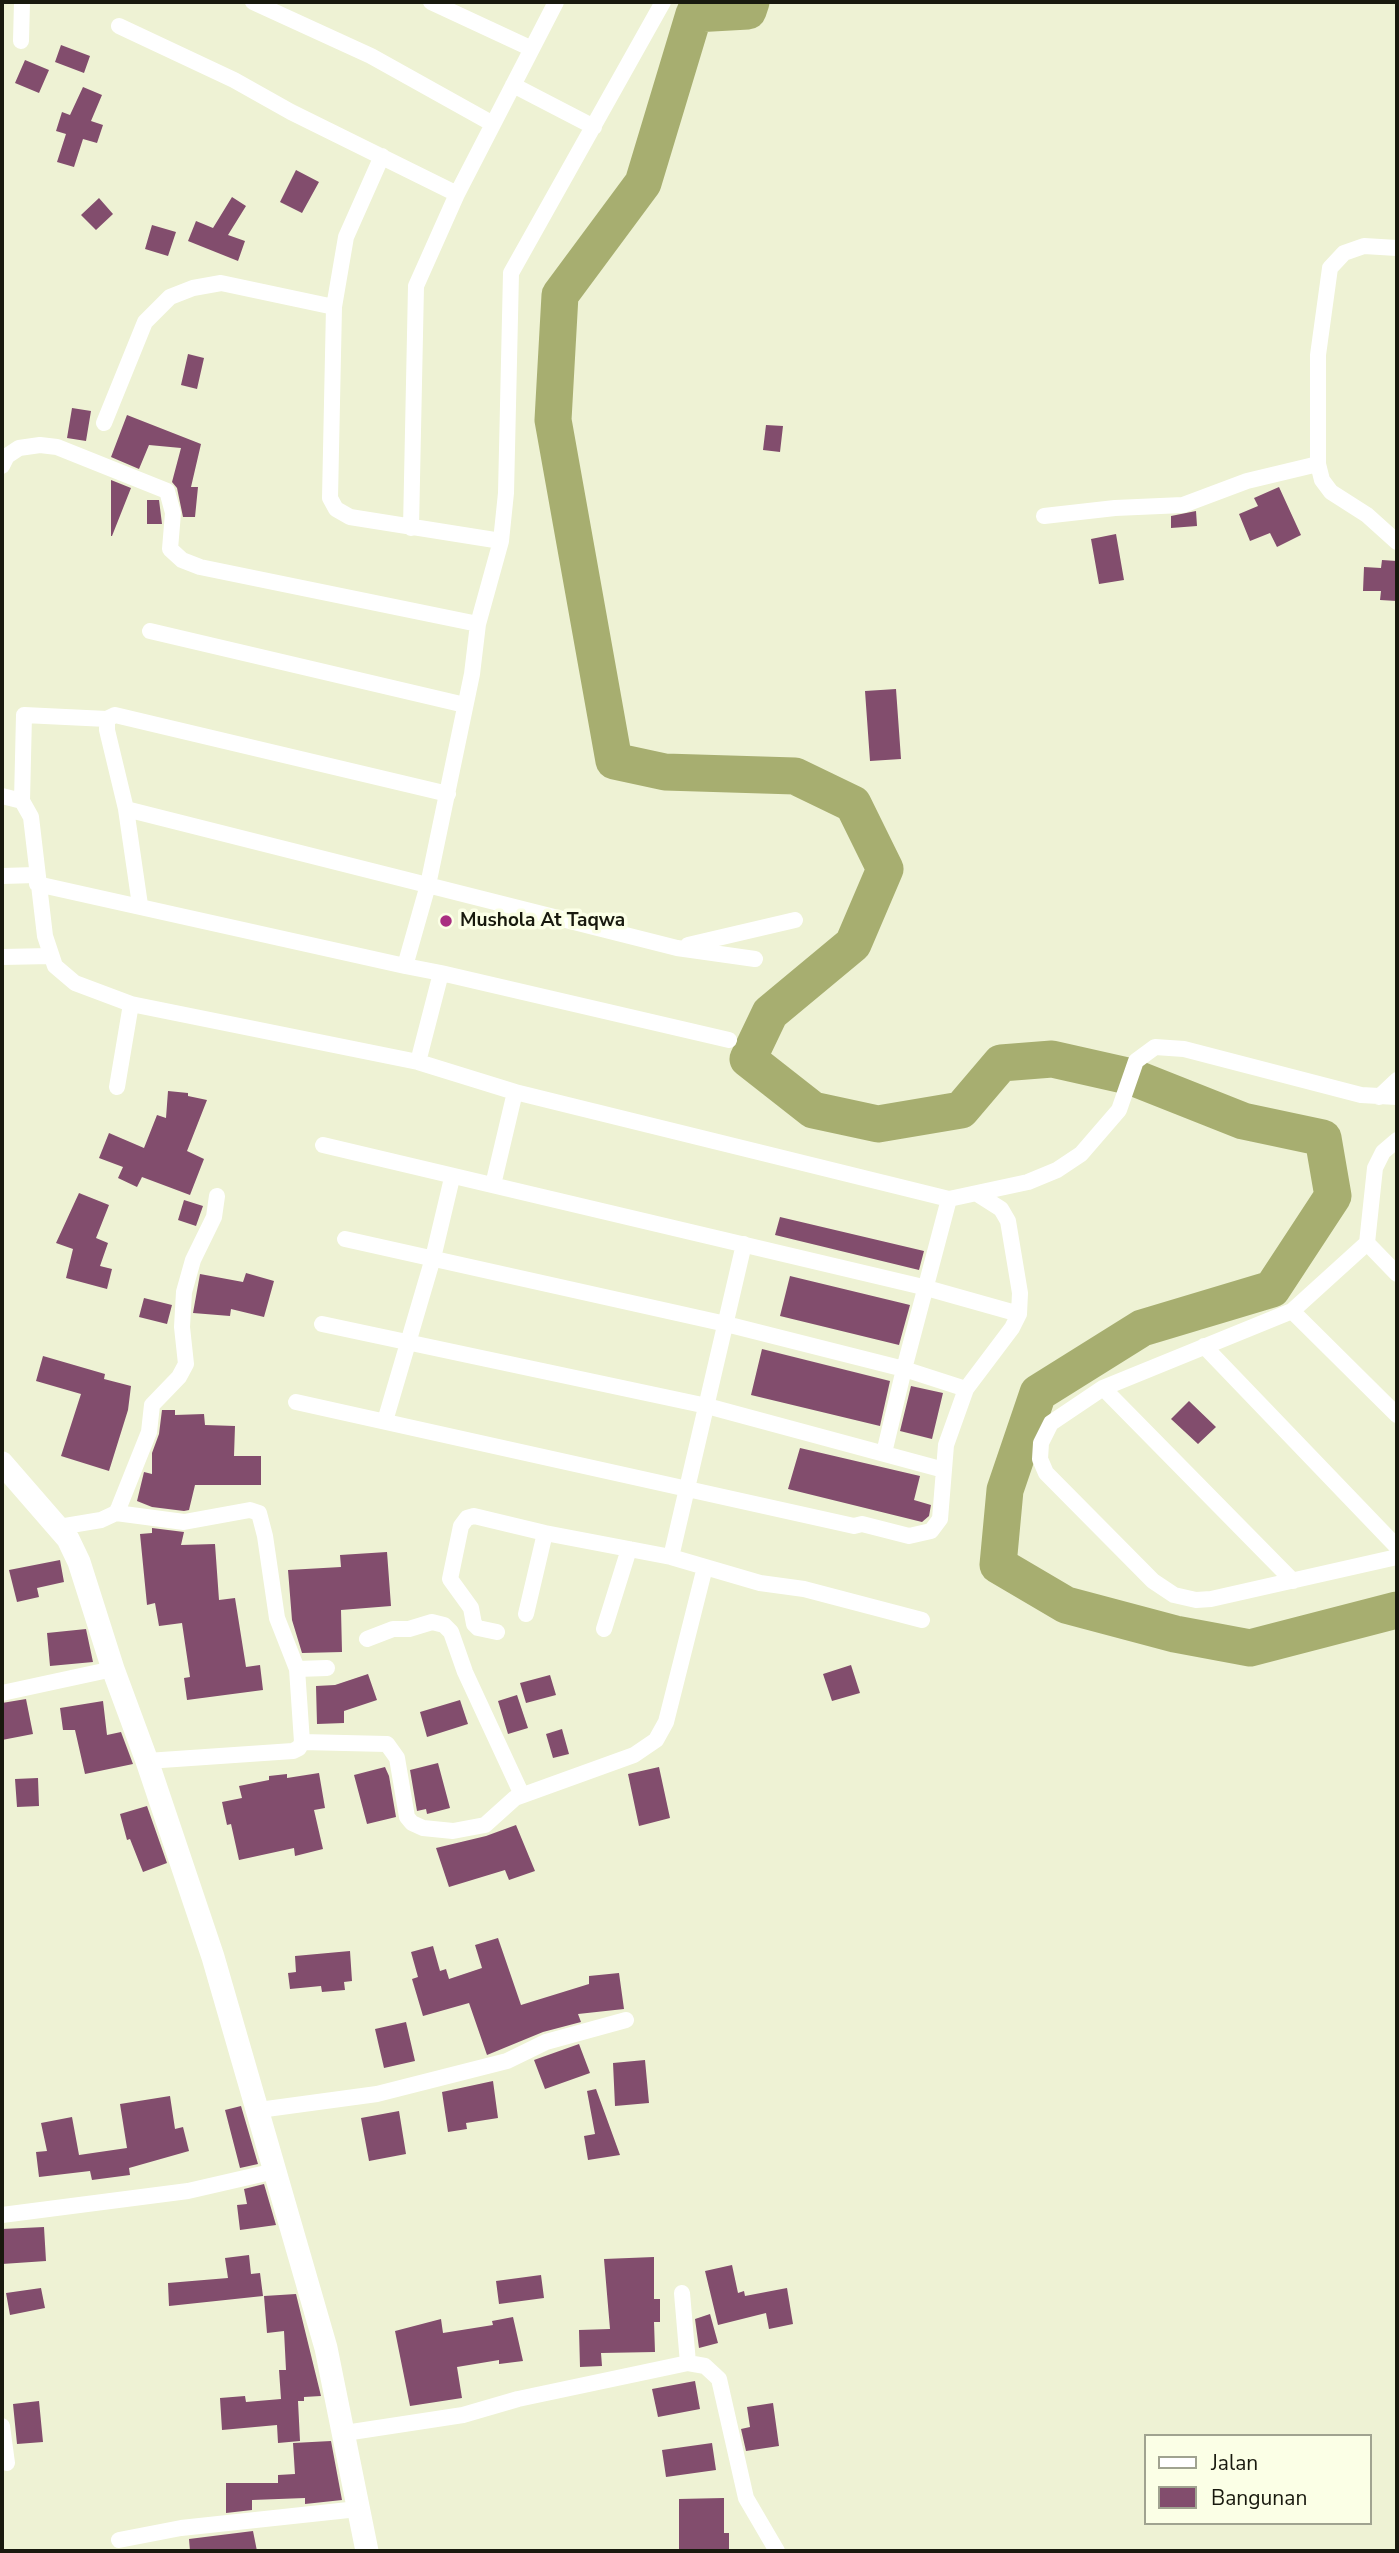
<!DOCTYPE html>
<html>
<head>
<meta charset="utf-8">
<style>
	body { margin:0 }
	#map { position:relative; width:1399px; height:2553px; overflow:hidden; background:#eef2d4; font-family:"Nunito Sans",sans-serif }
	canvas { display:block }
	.frame { position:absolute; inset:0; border:4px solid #18190e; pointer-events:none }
	.legend { position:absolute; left:1144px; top:2434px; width:228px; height:91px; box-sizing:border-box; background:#fbffe6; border:2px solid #a0a390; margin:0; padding:9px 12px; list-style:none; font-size:21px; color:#18190e }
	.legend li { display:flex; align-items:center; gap:14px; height:35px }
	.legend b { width:35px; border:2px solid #a0a390 }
</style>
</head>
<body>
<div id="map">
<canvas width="1399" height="2553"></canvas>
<div class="frame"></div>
<ul class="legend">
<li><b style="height:9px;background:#fff"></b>Jalan</li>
<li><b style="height:19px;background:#824d6d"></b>Bangunan</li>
</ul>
</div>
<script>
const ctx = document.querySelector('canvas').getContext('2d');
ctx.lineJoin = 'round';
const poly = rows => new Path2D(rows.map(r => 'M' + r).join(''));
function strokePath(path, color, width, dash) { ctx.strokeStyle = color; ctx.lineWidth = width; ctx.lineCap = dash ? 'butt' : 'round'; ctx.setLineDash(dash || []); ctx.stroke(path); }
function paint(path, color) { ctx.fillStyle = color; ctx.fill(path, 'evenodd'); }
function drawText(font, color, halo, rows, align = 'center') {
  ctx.font = font + ' "Nunito Sans",sans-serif'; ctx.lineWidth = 7; ctx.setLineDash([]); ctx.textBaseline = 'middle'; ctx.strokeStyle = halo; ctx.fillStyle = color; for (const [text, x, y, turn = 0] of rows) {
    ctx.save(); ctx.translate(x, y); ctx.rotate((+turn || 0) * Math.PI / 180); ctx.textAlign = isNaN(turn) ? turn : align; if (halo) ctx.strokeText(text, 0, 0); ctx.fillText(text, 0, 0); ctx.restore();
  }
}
const river = poly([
	[751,2,748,11,694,14,643,183,560,295,553,420,614,761,665,772,795,776,853,804,885,869,853,944,770,1013,748,1059,813,1110,878,1124,961,1110,1001,1063,1052,1059,1132,1077,1243,1121,1323,1138,1333,1196,1272,1289,1142,1328,1038,1393,1005,1490,998,1565,1066,1605,1175,1634,1250,1648,1397,1610]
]);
const building = poly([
	[61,45,90,56,84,73,55,62],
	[25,60,49,70,39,93,15,83],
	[83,87,102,95,91,121,103,125,97,143,83,139,74,167,57,162,66,134,56,131,62,112,70,115],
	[296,170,319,182,302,213,280,202],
	[232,197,246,206,228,235,245,241,238,261,188,241,196,221,213,228],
	[99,198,113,214,96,230,81,215],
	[152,225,176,232,168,256,145,249],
	[188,354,204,358,197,389,181,385],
	[72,408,91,411,86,441,67,438],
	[127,415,201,444,191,487,198,487,195,517,183,517,177,488,172,482,181,448,149,445,139,469,111,457],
	[766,425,783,426,780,452,763,450],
	[111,480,131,488,112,536,111,536],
	[1279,487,1301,535,1277,547,1270,533,1250,541,1239,514,1258,506,1254,498],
	[147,500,159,500,162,524,147,524],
	[1196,511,1197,526,1171,528,1171,516],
	[1116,534,1124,580,1099,584,1091,539],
	[1382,560,1397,561,1397,601,1380,600,1381,591,1363,591,1364,567,1381,568],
	[896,689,901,759,870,761,865,691],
	[168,1091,188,1093,188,1096,207,1100,187,1151,204,1159,190,1195,142,1177,137,1187,118,1178,123,1167,99,1158,109,1133,144,1148,157,1115,166,1118],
	[79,1193,109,1205,96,1238,108,1243,100,1266,112,1269,107,1289,66,1278,73,1249,56,1243],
	[184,1200,203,1206,196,1226,178,1220],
	[780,1217,924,1251,919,1270,775,1235],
	[246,1273,274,1281,264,1317,231,1309,230,1316,193,1313,200,1274,243,1282],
	[790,1276,910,1305,899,1345,780,1316],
	[144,1298,172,1305,167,1324,139,1317],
	[762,1349,890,1381,880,1426,751,1395],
	[43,1356,105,1374,104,1379,131,1386,128,1410,109,1471,61,1456,81,1394,36,1381],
	[911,1386,943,1393,932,1439,900,1431],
	[1189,1401,1216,1427,1198,1444,1171,1419],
	[162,1410,175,1410,175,1415,204,1414,205,1425,235,1426,234,1456,261,1456,261,1485,195,1485,189,1510,184,1511,152,1507,137,1501,144,1472,152,1474,152,1453,159,1434],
	[800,1448,920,1476,914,1500,931,1505,929,1516,922,1522,788,1489],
	[152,1528,184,1532,181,1545,215,1544,219,1600,235,1598,246,1667,260,1665,263,1690,187,1700,184,1678,190,1677,182,1623,159,1626,155,1603,147,1605,140,1534,152,1533],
	[387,1552,391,1606,341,1610,342,1652,302,1653,292,1620,288,1570,341,1567,340,1555],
	[60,1560,64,1582,37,1588,39,1597,17,1602,9,1570],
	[86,1629,93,1662,50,1666,47,1633],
	[851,1665,860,1693,832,1701,823,1674],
	[368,1674,377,1700,344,1711,344,1723,317,1724,316,1686,335,1685],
	[550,1675,556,1695,526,1703,520,1683],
	[517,1695,528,1728,508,1734,498,1701],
	[26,1699,33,1734,2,1740,2,1703],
	[460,1700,468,1724,427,1737,420,1712],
	[103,1701,107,1735,121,1732,133,1764,85,1774,75,1730,63,1730,60,1708],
	[562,1729,569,1754,553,1758,546,1734],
	[438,1763,450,1808,427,1814,426,1809,417,1811,410,1770],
	[385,1767,389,1776,396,1817,367,1824,354,1775],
	[659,1767,670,1818,639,1826,628,1774],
	[319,1773,325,1808,314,1810,323,1849,295,1856,294,1848,239,1860,231,1824,227,1825,222,1802,242,1798,239,1786,269,1780,269,1776,287,1774,287,1778],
	[38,1778,39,1806,17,1807,15,1779],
	[147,1806,167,1863,143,1872,130,1839,127,1840,120,1814],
	[516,1825,535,1871,509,1880,505,1870,449,1887,436,1848,486,1836],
	[498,1938,521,2005,589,1984,589,1976,619,1973,624,2009,578,2014,581,2022,543,2032,487,2055,469,2003,423,2016,412,1979,418,1977,411,1952,433,1946,440,1971,446,1969,449,1979,482,1968,475,1945],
	[350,1951,352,1981,344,1982,345,1990,322,1992,321,1986,290,1989,288,1973,296,1972,295,1956],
	[406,2022,415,2061,384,2068,375,2029],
	[579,2044,590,2073,545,2089,534,2060],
	[645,2060,649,2103,615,2106,613,2063],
	[493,2081,498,2118,466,2123,467,2129,448,2132,442,2092],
	[596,2089,620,2155,588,2160,584,2136,595,2134,587,2091],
	[170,2096,175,2129,183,2127,189,2151,129,2168,130,2175,92,2180,90,2171,39,2177,36,2152,47,2151,41,2123,72,2117,79,2155,127,2148,120,2104],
	[241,2106,258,2164,240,2168,225,2110],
	[399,2111,406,2154,369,2161,361,2118],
	[264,2184,276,2225,240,2230,237,2205,247,2204,244,2189],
	[44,2227,46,2261,2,2264,2,2229],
	[249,2255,251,2274,260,2273,263,2296,169,2306,168,2283,228,2278,225,2258],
	[654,2257,654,2299,660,2299,660,2322,654,2322,655,2352,601,2353,602,2366,580,2367,579,2330,610,2329,604,2259],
	[732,2265,738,2293,744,2291,745,2296,787,2288,793,2324,769,2329,766,2313,718,2325,705,2271],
	[541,2275,544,2298,499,2304,496,2281],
	[41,2288,45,2308,10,2315,6,2293],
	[296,2294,321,2396,304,2397,304,2401,298,2401,300,2441,278,2443,277,2425,222,2430,220,2398,245,2396,246,2402,281,2399,279,2370,286,2370,284,2331,267,2333,264,2296],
	[710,2314,718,2343,699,2348,695,2319],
	[513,2317,523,2361,499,2364,499,2360,457,2367,462,2398,410,2406,395,2331,441,2319,443,2333,493,2325,492,2321],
	[695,2381,700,2409,658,2417,652,2389],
	[39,2401,43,2442,17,2444,13,2404],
	[773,2403,779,2446,746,2451,741,2429,750,2427,747,2407],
	[331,2441,342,2500,305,2504,305,2498,252,2500,252,2510,226,2513,226,2483,278,2483,278,2475,295,2474,293,2443],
	[712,2443,716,2470,666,2477,662,2450],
	[724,2498,724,2533,729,2533,729,2551,679,2551,679,2499],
	[253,2531,257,2551,190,2551,189,2539]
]);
const street = poly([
	[253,2,371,56,493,124],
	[431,2,530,48],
	[119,26,234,80,291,112,457,194],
	[21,41,22,2],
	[513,85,594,127],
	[382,156,346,237,334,307,330,498,336,509,350,517,501,541],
	[104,423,145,322,170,297,193,288,221,283,334,307],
	[1318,464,1322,480,1331,492,1367,515,1397,542],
	[2,466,7,456,19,448,40,445,57,447,167,491,173,513,170,549,182,560,200,567,478,624],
	[1044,516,1115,508,1183,505,1247,481,1318,464,1318,355,1330,268,1344,253,1364,246,1397,248],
	[411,528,416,286,457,194,556,2],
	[150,631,465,705],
	[2,796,22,801,31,817,45,936,55,966,75,983,131,1004,418,1062],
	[22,801,24,715,107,719],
	[126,809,677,948,755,959],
	[2,876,36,875],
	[37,884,405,966],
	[140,905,126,809,107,730,107,719,115,715,448,794],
	[688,945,795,920],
	[2,957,51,956],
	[441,973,729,1040],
	[117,1087,131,1004],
	[515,1092,418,1062,441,973,405,966,428,885,472,674,478,624,501,541,506,493,511,273,663,2],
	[1379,1097,1397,1080],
	[1397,1140,1383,1152,1375,1168,1367,1243,1292,1311,1103,1388,1051,1423,1041,1443,1040,1459,1046,1473,1153,1581,1174,1595,1196,1600,1211,1599,1397,1557],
	[323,1145,923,1287,1019,1314],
	[493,1185,515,1092,949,1199,1028,1182,1057,1170,1081,1154,1119,1110,1136,1061,1155,1047,1184,1049,1361,1095,1397,1097],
	[345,1239,726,1324,904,1369,949,1199],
	[1367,1243,1397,1274],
	[1292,1311,1397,1415],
	[322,1324,707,1406,944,1470],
	[1204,1346,1397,1547],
	[1103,1388,1293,1581],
	[966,1389,1012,1328,1019,1314,1020,1293,1008,1221,1001,1209,979,1195],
	[296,1402,854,1526,862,1524,909,1536,931,1531,940,1519,946,1445,966,1389,904,1369,884,1453],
	[385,1421,433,1258,452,1178],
	[116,1513,184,1522,250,1510,259,1513,265,1536,277,1618,297,1669],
	[59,1527,101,1520,116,1513,119,1507,149,1432,152,1405,179,1377,186,1364,182,1327,184,1292,193,1260,214,1217,217,1196],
	[671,1557,744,1244],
	[526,1614,545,1533],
	[604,1629,629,1549],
	[497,1632,478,1628,474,1624,471,1608,450,1579,461,1526,467,1518,474,1516,545,1533,671,1557,760,1583,804,1589,922,1620],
	[367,1639,393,1629,409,1629,432,1622,444,1625,451,1632,465,1672,522,1795],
	[2,1693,113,1669],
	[302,1742,387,1744,397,1758,407,1817,412,1823,423,1828,453,1831,485,1825,515,1798,634,1755,656,1740,666,1722,705,1567],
	[147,1761,293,1751,299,1748,302,1742,297,1669,327,1668],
	[259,2110,377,2094,507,2061,546,2042,626,2020],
	[2,2215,188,2191,275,2171],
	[682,2293,688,2363],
	[2,2426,7,2463],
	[345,2433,463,2415,518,2399,688,2363,705,2366,719,2379,746,2498,777,2551],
	[119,2540,181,2528,358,2509]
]);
const secondary = poly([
	[2,1463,68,1539,79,1562,113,1669,147,1761,213,1957,326,2348,367,2551]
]);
const markers = [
	[446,921,7,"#a92e81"]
];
const poiNames = [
	["Mushola At Taqwa",460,921]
];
strokePath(river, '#a7ae70', 37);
paint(building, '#824d6d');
strokePath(street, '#fff', 16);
strokePath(secondary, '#fff', 23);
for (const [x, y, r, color] of markers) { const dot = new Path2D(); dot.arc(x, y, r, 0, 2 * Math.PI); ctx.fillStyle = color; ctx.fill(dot); strokePath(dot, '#fbffe6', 2.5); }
drawText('bold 19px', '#18190e', '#fbffe6', poiNames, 'left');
</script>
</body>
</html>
